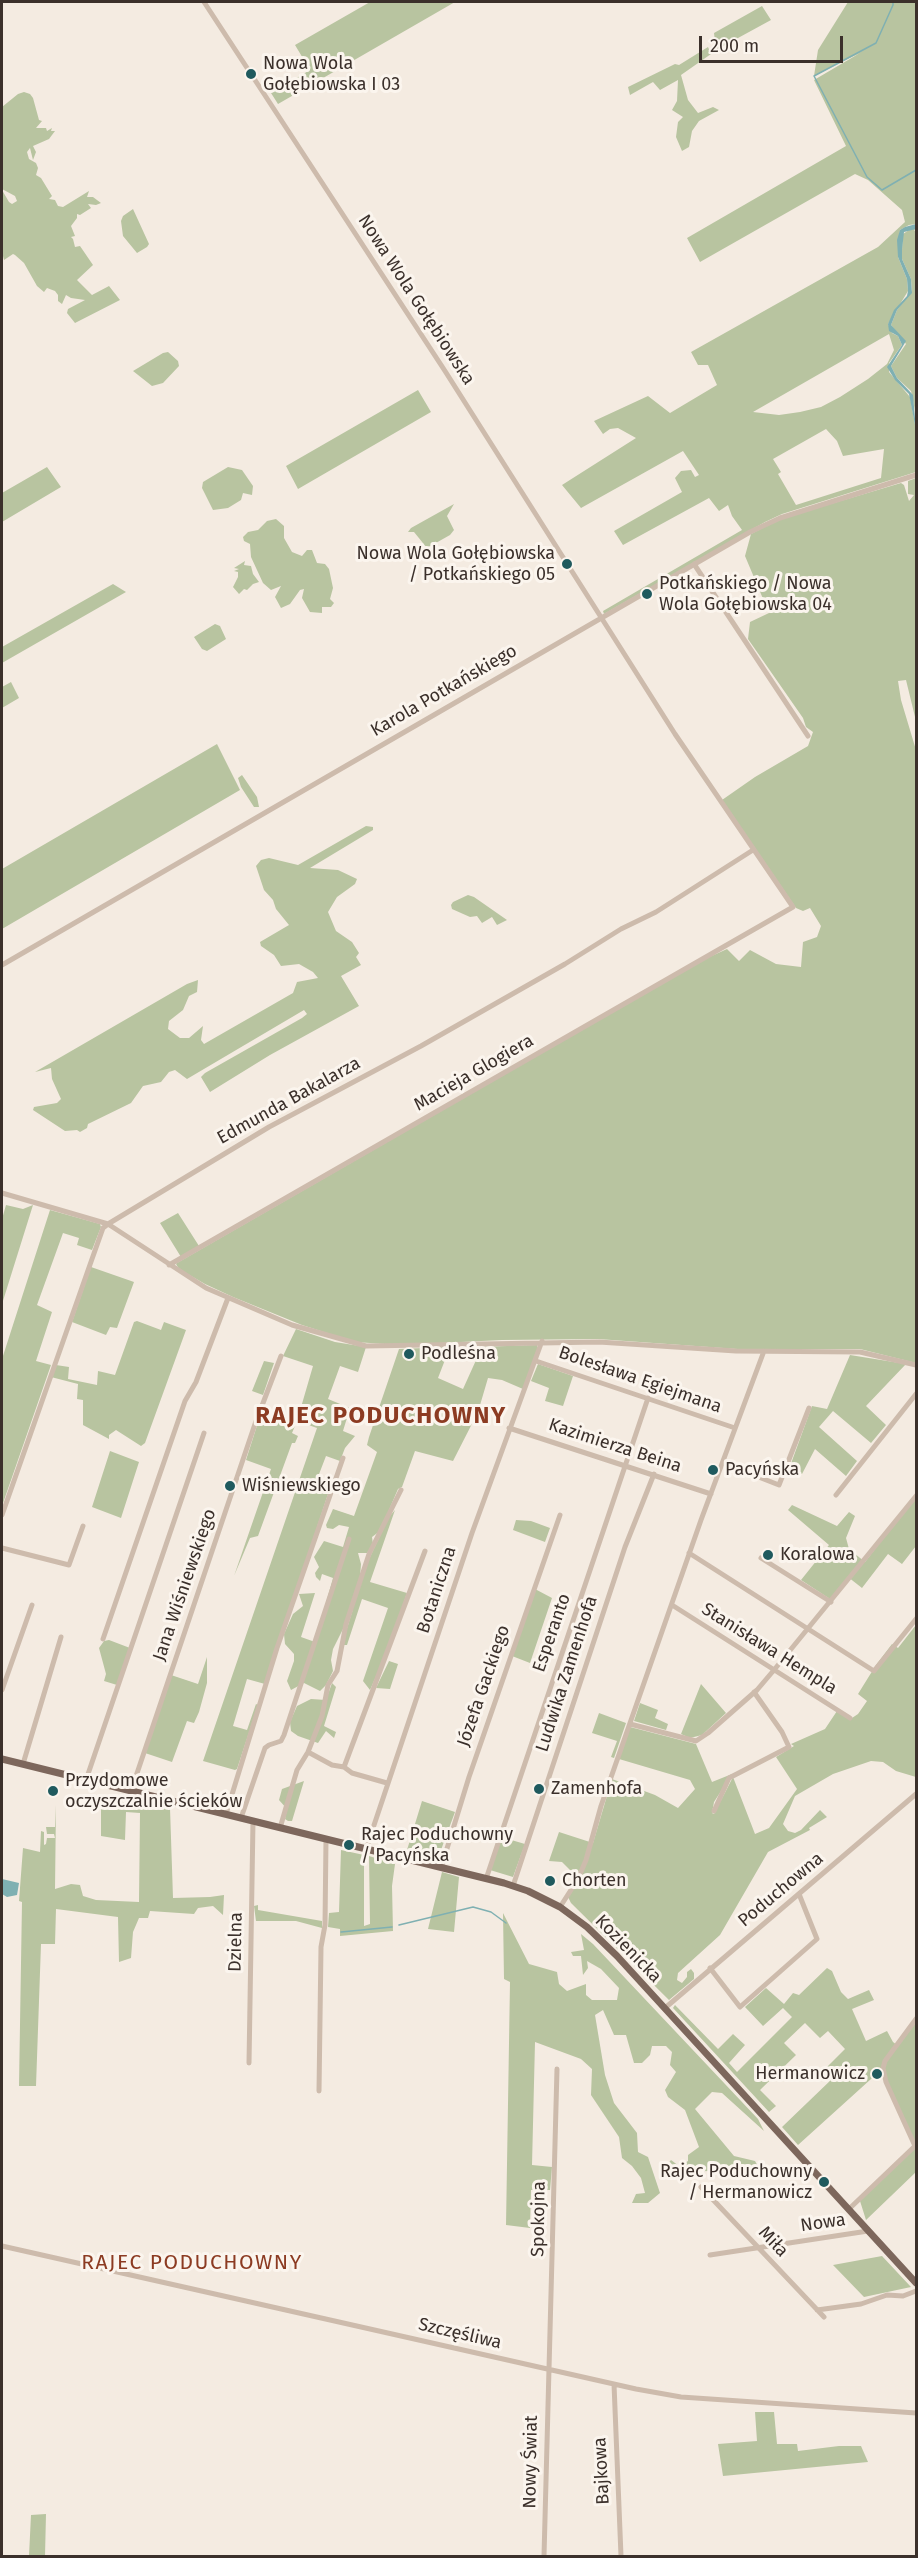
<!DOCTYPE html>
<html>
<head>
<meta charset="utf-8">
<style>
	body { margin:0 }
	#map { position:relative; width:918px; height:2558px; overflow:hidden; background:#f4ebe1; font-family:"Fira Sans",sans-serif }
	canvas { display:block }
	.frame { position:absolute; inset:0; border:3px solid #3b302b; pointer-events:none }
	.scale { position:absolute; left:699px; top:36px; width:144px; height:27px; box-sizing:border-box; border:3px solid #3b302b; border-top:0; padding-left:8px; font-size:18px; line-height:21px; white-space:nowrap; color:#3b302b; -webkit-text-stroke:4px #fbf5ee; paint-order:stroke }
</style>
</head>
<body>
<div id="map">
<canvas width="918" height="2558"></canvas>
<div class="frame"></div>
<div class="scale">200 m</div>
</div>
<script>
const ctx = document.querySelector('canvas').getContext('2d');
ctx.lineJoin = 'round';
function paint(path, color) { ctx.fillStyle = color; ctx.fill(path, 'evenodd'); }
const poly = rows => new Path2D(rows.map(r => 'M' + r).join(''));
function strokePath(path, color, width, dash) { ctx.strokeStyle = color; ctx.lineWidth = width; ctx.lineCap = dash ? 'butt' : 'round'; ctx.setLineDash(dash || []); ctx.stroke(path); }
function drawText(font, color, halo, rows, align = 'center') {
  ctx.font = font + ' "Fira Sans",sans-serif'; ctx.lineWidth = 6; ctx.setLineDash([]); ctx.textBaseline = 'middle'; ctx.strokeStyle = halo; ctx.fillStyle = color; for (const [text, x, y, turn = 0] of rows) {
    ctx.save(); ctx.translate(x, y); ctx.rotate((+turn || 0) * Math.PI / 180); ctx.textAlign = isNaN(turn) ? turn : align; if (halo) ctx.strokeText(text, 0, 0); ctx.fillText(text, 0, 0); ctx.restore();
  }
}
const green = poly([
	[370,2,455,2,278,104,271,93,310,70,295,45],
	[848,2,916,2,916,224,909,225,900,230,898,257,907,279,908,291,888,324,892,333,898,336,902,345,889,363,889,372,910,397,916,430,916,472,782,514,765,522,604,614,603,611,742,530,732,516,728,505,719,511,709,498,623,545,614,531,682,492,675,478,681,471,691,470,695,477,699,475,683,451,581,508,562,485,636,438,618,428,610,429,603,434,594,421,648,396,670,413,717,385,708,365,698,365,691,352,878,247,905,222,902,210,868,180,855,174,700,262,687,238,846,146,814,80,860,53,814,76,818,50],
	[889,334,894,350,887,364,868,379,840,397,821,407,800,412,779,415,753,412],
	[826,429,837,441,843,456,884,449,881,478,796,505,778,474,781,472,773,459],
	[762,6,771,20,716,50,714,33],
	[708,47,711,54,681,75,688,100,698,113,713,107,719,110,699,121,692,131,689,147,682,151,676,137,678,122,683,117,672,110,677,101,678,80,660,90,653,82,630,95,628,87,675,64,679,65],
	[24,92,30,94,33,98,39,120,42,121,36,128,46,128,47,131,52,128,51,131,55,131,49,139,33,146,36,152,33,160,30,148,27,152,29,159,36,163,38,168,36,175,41,178,52,196,49,199,55,200,58,206,63,207,89,191,87,197,93,197,101,203,96,205,88,204,91,208,80,215,77,214,77,218,71,226,75,236,71,237,73,239,75,247,80,246,93,265,77,280,92,295,109,286,120,300,75,323,67,313,68,309,85,300,71,298,66,295,62,304,58,301,58,295,55,291,47,288,44,292,37,286,24,263,15,255,13,254,4,260,2,252,2,190,9,202,12,204,17,201,15,196,2,189,2,107,18,94],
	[133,209,149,244,147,247,137,253,123,236,121,221,123,216],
	[912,228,916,229,914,230,916,232,916,415,911,391,897,378,891,366,906,344,891,325,897,310,912,291,911,279,902,259,902,250,903,234],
	[168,352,178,361,179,366,163,383,152,386,133,371,163,353],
	[418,390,431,412,298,489,286,466],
	[47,467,61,487,2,522,2,493],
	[228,467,242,470,253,486,252,495,243,493,241,500,228,508,213,510,202,488,203,482],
	[916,478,916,721,906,680,898,681,901,700,916,750,916,1363,860,1349,737,1349,598,1339,502,1340,400,1345,355,1342,302,1325,233,1297,205,1284,179,1269,176,1264,177,1263,705,959,727,949,739,961,750,950,776,964,801,967,803,942,817,937,821,926,810,908,803,911,796,908,722,800,755,777,808,746,813,732,806,727,803,718,748,639,750,622,769,613,745,556,751,534,780,519,901,483,904,485,909,501,914,495,908,494,908,481],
	[454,504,447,516,454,530,450,535,427,548,414,532,408,532,411,528],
	[276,519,284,526,284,538,292,552,302,556,307,550,312,550,317,563,325,564,329,569,333,588,330,599,334,603,331,607,322,607,322,613,310,612,302,598,304,589,300,590,290,604,281,608,275,597,281,586,271,590,263,583,251,557,250,544,244,541,243,537,248,532,258,530,267,521],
	[245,561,244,565,251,566,253,574,259,582,253,584,247,590,244,589,239,594,233,587,238,577,238,572,234,571,239,569,234,568],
	[113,584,126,592,2,663,2,647],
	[215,624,220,626,226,639,207,651,202,649,194,637],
	[11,682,19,698,2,708,2,687],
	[217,744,240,790,2,929,2,869],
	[242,775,257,797,259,807,254,807,241,787,238,778],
	[366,826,373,827,373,830,310,868,338,870,357,879,355,884,337,897,328,912,336,931,352,942,359,953,356,957,361,965,341,976,359,1006,270,1055,210,1092,201,1077,205,1073,302,1018,307,1014,304,1010,187,1079,175,1070,169,1072,161,1082,143,1086,131,1103,88,1124,87,1128,80,1132,77,1130,65,1131,33,1110,34,1107,57,1103,61,1099,52,1079,51,1068,35,1072,187,984,198,980,197,992,189,996,183,1010,169,1021,168,1029,180,1038,189,1038,203,1026,201,1040,204,1044,293,993,297,982,318,978,313,972,299,964,281,966,274,955,261,946,260,942,289,925,276,909,273,900,264,890,256,866,261,860,269,858,298,865],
	[468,895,474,897,507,920,497,925,492,917,482,923,477,916,470,917,452,909,451,905,453,902],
	[6,1205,23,1209,33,1205,2,1304,2,1219],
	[50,1210,100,1224,101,1227,92,1250,77,1245,79,1238,63,1233,37,1305,52,1312,36,1361,51,1365,2,1506,2,1359],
	[178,1213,199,1246,181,1257,160,1223],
	[91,1267,134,1282,117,1328,110,1327,106,1335,72,1322],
	[137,1321,161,1330,164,1322,186,1330,145,1443,141,1446,116,1430,109,1435,109,1439,83,1425,83,1400,77,1399,78,1384,51,1377,56,1365,69,1367,68,1379,97,1385,98,1371,115,1375,134,1322],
	[296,1329,335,1342,366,1347,358,1372,340,1366,328,1399,350,1408,343,1431,355,1436,345,1448,340,1461,326,1456,316,1482,330,1488,265,1684,247,1679,233,1726,247,1730,256,1704,258,1705,237,1769,235,1770,203,1761,317,1428,297,1421,313,1366,283,1356],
	[537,1345,538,1349,523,1389,502,1380,488,1378,478,1412,453,1461,415,1451,402,1487,398,1489,380,1531,372,1537,373,1544,367,1553,358,1553,361,1564,360,1578,389,1517,395,1510,370,1582,407,1593,386,1654,370,1690,363,1681,388,1608,362,1599,347,1645,344,1645,344,1638,353,1609,333,1649,331,1660,333,1671,326,1685,320,1691,304,1683,291,1690,287,1681,294,1661,294,1654,285,1644,284,1634,293,1614,303,1606,299,1594,315,1593,301,1637,315,1642,333,1578,322,1574,320,1581,316,1577,315,1573,319,1567,314,1557,324,1541,343,1547,349,1527,339,1525,333,1529,327,1528,326,1525,333,1509,354,1516,377,1452,367,1445,369,1437,399,1349,450,1347,438,1378,463,1389,477,1358,476,1347],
	[850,1355,906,1364,866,1406,886,1425,871,1443,833,1411,819,1427,857,1461,846,1476,815,1449,802,1474,789,1469,812,1406,827,1409],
	[264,1361,274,1363,263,1395,252,1391],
	[538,1364,573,1376,563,1406,545,1401,549,1388,531,1381],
	[261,1413,295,1426,292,1433,298,1436,295,1443,292,1443,258,1536,250,1538,234,1576,271,1469,246,1460],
	[110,1451,139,1462,121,1518,92,1507],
	[916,1496,916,1546,902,1564,888,1554,862,1588,848,1577,830,1599,801,1580,829,1545,788,1510,792,1505,837,1526,849,1512,855,1516,846,1538,849,1549,865,1562],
	[516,1520,531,1521,550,1528,545,1542,513,1530],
	[535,1589,552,1598,530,1663,512,1656],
	[916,1625,916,1777,896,1771,883,1762,871,1761,833,1774,795,1796,783,1824,788,1831,795,1833,801,1830,820,1810,827,1817,809,1828,810,1830,768,1852,720,1935,678,1973,677,1980,682,1983,687,1977,687,1972,691,1969,694,1973,694,1979,669,2000,571,1903,568,1897,582,1875,570,1870,562,1862,549,1861,559,1832,593,1843,612,1779,655,1795,678,1808,695,1789,690,1780,619,1759,630,1727,696,1744,712,1782,732,1774,714,1802,712,1813,714,1814,733,1777,755,1834,769,1828,797,1789,776,1757,794,1746,791,1744,825,1729,837,1711,852,1718,858,1714,867,1701,858,1694,876,1665,892,1644,898,1648],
	[109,1640,130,1648,117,1685,104,1681,106,1674,99,1648,104,1641],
	[207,1657,207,1683,199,1712,194,1723,187,1721,172,1762,145,1753,171,1675,198,1684],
	[389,1661,398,1664,390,1689,376,1688],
	[332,1683,336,1687,324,1726,336,1732,334,1738,326,1731,318,1743,298,1736,291,1731,290,1722,297,1706,311,1699,326,1700],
	[701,1684,726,1713,702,1735,690,1738,681,1734],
	[640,1703,658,1710,655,1718,668,1724,666,1730,634,1721],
	[599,1713,626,1723,614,1758,611,1757,617,1741,592,1733],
	[304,1781,292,1821,288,1821,285,1819,287,1809,279,1800,282,1789],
	[101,1796,170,1808,173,1898,210,1897,224,1895,223,1915,213,1906,198,1908,194,1914,150,1911,148,1918,139,1918,133,1932,131,1958,119,1962,118,1917,56,1909,55,1944,41,1944,36,2086,19,2086,22,1902,19,1901,23,1848,40,1852,41,1831,44,1832,44,1845,46,1844,47,1838,55,1838,54,1834,47,1834,46,1827,55,1827,56,1805,55,1889,71,1884,80,1885,83,1896,96,1900,139,1902,140,1813,126,1812,125,1840,101,1836],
	[422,1801,455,1812,438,1858,407,1850],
	[501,1837,525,1844,513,1877,490,1870],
	[341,1850,364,1855,364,1926,370,1924,369,1856,395,1864,392,1886,393,1931,340,1936,340,1929,328,1927,329,1913,339,1912],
	[442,1872,459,1877,454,1932,428,1929],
	[258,1905,258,1910,322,1921,322,1928,296,1921,256,1921,254,1906],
	[503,1913,529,1964,557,1972,559,1984,567,1991,586,1984,586,1995,592,2000,617,2000,619,1988,601,1969,587,1961,588,1968,583,1975,581,1956,573,1956,571,1952,584,1950,581,1934,593,1944,758,2119,764,2131,722,2093,712,2092,695,2109,734,2156,755,2161,760,2170,661,2172,671,2160,679,2166,688,2161,688,2155,699,2147,685,2110,668,2097,665,2090,676,2072,670,2065,672,2052,666,2046,652,2046,650,2055,642,2063,634,2063,626,2035,614,2035,603,2010,595,2015,605,2075,614,2103,637,2133,638,2152,648,2157,660,2193,648,2203,632,2203,636,2194,645,2193,641,2178,632,2166,622,2158,619,2137,591,2095,592,2069,581,2059,535,2042,532,2165,552,2167,550,2190,531,2190,530,2228,506,2225,510,1982,504,1979],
	[827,1968,832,1971,841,1992,848,1999,869,1990,874,2000,852,2009,866,2041,887,2031,893,2042,897,2045,916,2016,916,2172,866,2220,860,2201,914,2146,881,2070,798,2145,782,2127,833,2078,826,2068,845,2049,828,2031,820,2038,805,2023,784,2043,796,2055,760,2090,776,2106,769,2112,673,2008,675,2005,718,2049,733,2034,745,2045,729,2063,737,2072,792,2017,783,2008,763,2026,745,2007,766,1988,784,2004,793,1993,799,1995],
	[882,2256,911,2287,864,2297,833,2265],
	[755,2412,774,2412,777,2444,797,2444,798,2451,839,2446,861,2446,868,2462,723,2476,718,2444,757,2441],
	[46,2514,45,2556,29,2556,31,2515]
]);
const water = poly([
	[916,224,916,229,904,232,902,250,902,259,911,279,912,293,897,310,891,325,906,341,891,366,897,378,913,395,916,430,909,394,895,380,887,367,902,345,898,336,889,331,888,324,894,310,907,296,908,291,907,279,898,257,897,240,900,230,905,227],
	[2,1879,19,1883,17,1895,7,1897,2,1894]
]);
const stream = poly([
	[893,2,893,5,876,43,814,76,867,177,882,190,916,170],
	[399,1925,473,1907,491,1912,506,1923],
	[341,1932,392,1927]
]);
const minor = poly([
	[694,564,808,736],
	[2,965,750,532,780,518,916,475],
	[2,1193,108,1224,206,1288,292,1325,366,1346,599,1342,736,1351,860,1352,916,1365],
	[169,1265,793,907,675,734,445,371,204,2],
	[536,1361,735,1428],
	[509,1428,711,1494],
	[723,1463,779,1485,809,1408],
	[836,1495,916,1394],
	[2,1515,92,1259,103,1228,108,1224,269,1127,421,1046,565,964,621,929,656,912,753,850],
	[2,1548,69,1565,83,1526],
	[689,1553,874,1671,916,1619],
	[761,1558,831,1602],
	[672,1605,850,1718],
	[103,1639,185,1401,196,1382,228,1298],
	[2,1690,32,1605],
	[630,1724,696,1741,708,1733,757,1690,774,1670,916,1496],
	[308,1752,332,1765,344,1767,352,1773,387,1783],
	[23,1764,61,1637],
	[344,1767,425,1551],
	[86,1780,204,1433],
	[131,1791,255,1424,281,1356],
	[714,1811,729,1778,789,1747,782,1732,754,1692],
	[226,1814,277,1648,343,1458],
	[241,1818,265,1748,269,1745,281,1741,284,1735,349,1539],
	[280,1828,297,1770,308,1752,322,1716,328,1685,337,1671,346,1624,369,1554,401,1490],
	[366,1849,472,1533,542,1341],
	[441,1868,469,1777,560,1515],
	[486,1879,648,1398],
	[513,1886,625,1547,654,1474],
	[560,1907,578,1879,586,1860,601,1806,701,1520,764,1351],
	[710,1968,740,2007,817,1939,799,1894],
	[665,2008,916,1794],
	[249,2063,253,1821],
	[319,2091,321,1947,325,1925,326,1839],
	[701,2187,824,2317],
	[849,2209,915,2146,886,2082,883,2068,885,2061,916,2019],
	[2,2246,636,2389,681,2397,916,2413],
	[710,2255,868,2231],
	[817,2310,861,2304,887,2295,903,2296,916,2291],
	[614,2384,621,2556],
	[544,2556,557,2069]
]);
const major = poly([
	[2,1759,504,1883,528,1891,560,1907,587,1927,617,1956,916,2283]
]);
const markers = [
	[251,74,6,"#1f5a5e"],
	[567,564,6,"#1f5a5e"],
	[647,594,6,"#1f5a5e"],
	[409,1354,6,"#1f5a5e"],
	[713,1470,6,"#1f5a5e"],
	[230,1486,6,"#1f5a5e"],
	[768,1555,6,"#1f5a5e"],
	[539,1789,6,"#1f5a5e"],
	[53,1791,6,"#1f5a5e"],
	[349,1845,6,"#1f5a5e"],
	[550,1881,6,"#1f5a5e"],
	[877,2074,6,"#1f5a5e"],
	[824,2182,6,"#1f5a5e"]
];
const poiNames = [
	["Nowa Wola",263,64],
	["Gołębiowska I 03",263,85],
	["Nowa Wola Gołębiowska",555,554,"right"],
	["/ Potkańskiego 05",555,575,"right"],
	["Potkańskiego / Nowa",659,584],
	["Wola Gołębiowska 04",659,605],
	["Podleśna",421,1354],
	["Pacyńska",725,1470],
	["Wiśniewskiego",242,1486],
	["Koralowa",780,1555],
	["Przydomowe",65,1781],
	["oczyszczalnie ścieków",65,1802],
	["Zamenhofa",551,1789],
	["Rajec Poduchowny",361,1835],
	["/ Pacyńska",361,1856],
	["Chorten",562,1881],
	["Hermanowicz",865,2074,"right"],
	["Rajec Poduchowny",812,2172,"right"],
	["/ Hermanowicz",812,2193,"right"]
];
const streetNames = [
	["Nowa Wola Gołębiowska",416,300,57],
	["Karola Potkańskiego",444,691,-30],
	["Macieja Glogiera",474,1073,-30],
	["Edmunda Bakalarza",289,1101,-29],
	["Bolesława Egiejmana",640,1380,19],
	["Kazimierza Beina",615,1446,18],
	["Jana Wiśniewskiego",185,1585,-71],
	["Botaniczna",437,1590,-72],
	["Esperanto",552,1633,-71],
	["Stanisława Hempla",769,1649,32],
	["Ludwika Zamenhofa",567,1674,-72],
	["Józefa Gackiego",484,1686,-71],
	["Poduchowna",781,1890,-40],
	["Dzielna",236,1942,-89],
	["Kozienicka",628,1949,46],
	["Spokojna",539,2219,-89],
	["Nowa",823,2223,-8],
	["Miła",773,2242,47],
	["Szczęśliwa",460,2334,13],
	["Nowy Świat",531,2462,-89],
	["Bajkowa",602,2471,-93]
];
const quarterNames = [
	["RAJEC PODUCHOWNY",192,2263]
];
const districtNames = [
	["RAJEC PODUCHOWNY",381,1416]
];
paint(green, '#b8c4a0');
paint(water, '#7fb0b2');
strokePath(stream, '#7fb0b2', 1.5);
strokePath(minor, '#cdbbac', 5);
strokePath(major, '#7d675c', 7);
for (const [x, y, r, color] of markers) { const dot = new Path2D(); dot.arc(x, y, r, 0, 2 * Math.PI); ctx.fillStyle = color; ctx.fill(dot); strokePath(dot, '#fbf5ee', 2); }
drawText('18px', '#3b302b', '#fbf5ee', poiNames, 'left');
drawText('18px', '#3b302b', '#fbf5ee', streetNames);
ctx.letterSpacing = '1.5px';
drawText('21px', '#8c3b22', '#fbf5ee', quarterNames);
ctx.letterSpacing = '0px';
ctx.letterSpacing = '1.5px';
drawText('bold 24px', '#8c3b22', '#fbf5ee', districtNames);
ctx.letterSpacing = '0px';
</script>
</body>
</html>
